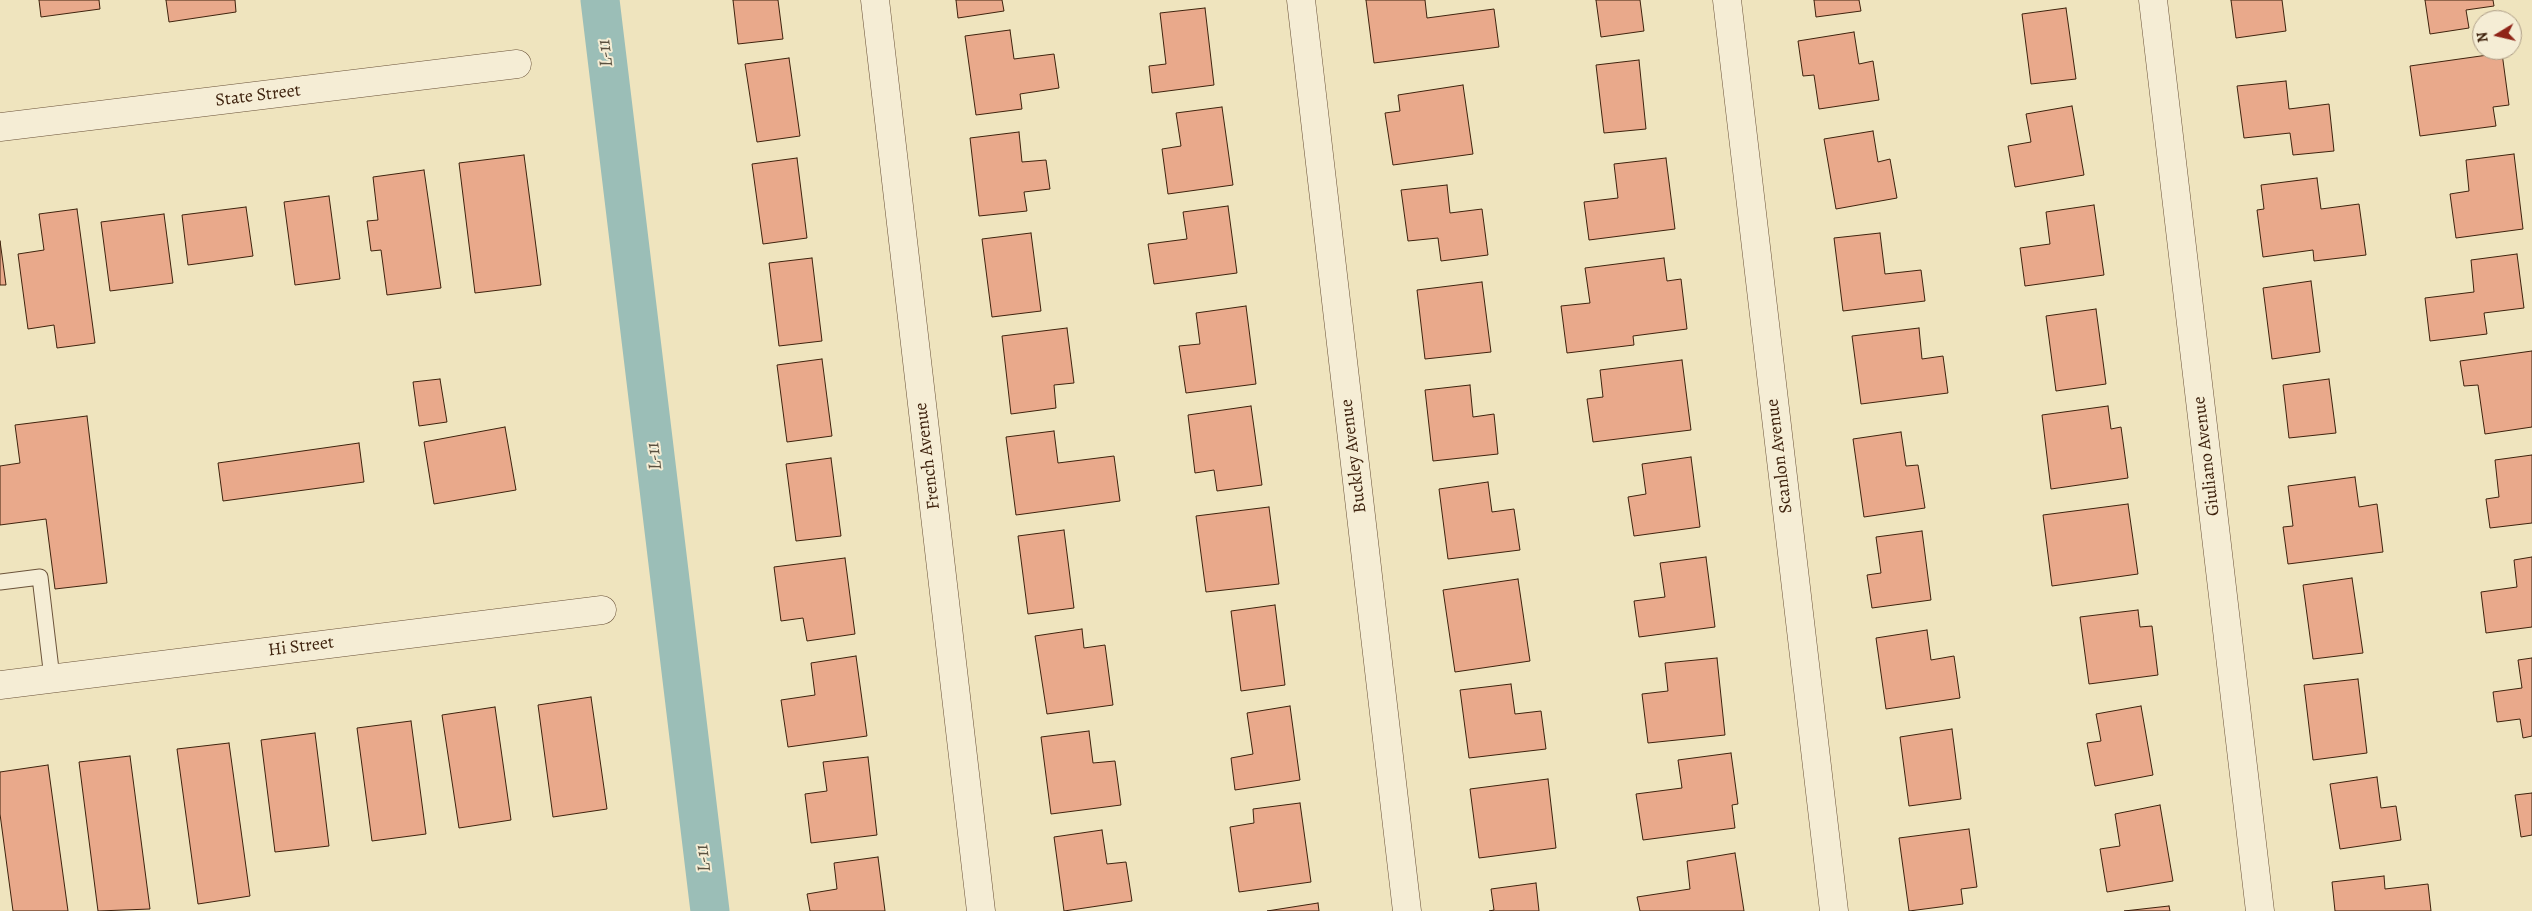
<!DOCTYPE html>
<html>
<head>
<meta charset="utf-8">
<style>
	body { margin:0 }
	#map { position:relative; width:2532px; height:911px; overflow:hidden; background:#efe4be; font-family:Alegreya,serif }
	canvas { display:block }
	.north { position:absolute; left:2472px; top:10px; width:50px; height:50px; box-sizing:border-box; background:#f5edd5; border:1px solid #ac9c85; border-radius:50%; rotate:261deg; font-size:14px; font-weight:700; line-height:20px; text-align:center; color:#3e220d }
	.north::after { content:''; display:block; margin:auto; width:18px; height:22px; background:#8f2418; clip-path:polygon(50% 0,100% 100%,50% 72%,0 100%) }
</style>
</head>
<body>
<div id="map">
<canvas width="2532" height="911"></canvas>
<div class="north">N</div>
</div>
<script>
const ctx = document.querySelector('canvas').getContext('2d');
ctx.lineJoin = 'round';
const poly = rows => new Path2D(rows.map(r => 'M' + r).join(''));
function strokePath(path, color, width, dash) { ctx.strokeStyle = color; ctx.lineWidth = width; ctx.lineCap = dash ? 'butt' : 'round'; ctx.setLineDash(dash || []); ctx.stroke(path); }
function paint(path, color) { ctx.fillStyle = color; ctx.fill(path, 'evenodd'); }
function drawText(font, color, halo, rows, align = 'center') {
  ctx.font = font + ' Alegreya,serif'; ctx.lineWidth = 4; ctx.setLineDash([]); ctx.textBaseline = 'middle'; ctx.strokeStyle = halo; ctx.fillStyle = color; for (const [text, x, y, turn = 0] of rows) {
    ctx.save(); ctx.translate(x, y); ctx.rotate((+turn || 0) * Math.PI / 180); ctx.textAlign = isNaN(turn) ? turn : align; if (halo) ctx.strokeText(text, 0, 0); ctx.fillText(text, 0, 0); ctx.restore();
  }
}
const canal = poly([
	[600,0,710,911]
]);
const building = poly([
	[39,0,99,0,100,9,41,17,39,0],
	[166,0,235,0,236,12,169,22,166,0],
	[733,0,778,0,783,39,738,44,733,0],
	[956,0,1002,0,1004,11,958,18,956,0],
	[1366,0,1425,0,1427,18,1494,9,1499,47,1374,63,1366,0],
	[1596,0,1640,0,1644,31,1601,37,1596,0],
	[1814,0,1859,0,1861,11,1816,17,1814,0],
	[2231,0,2282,0,2286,31,2236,38,2231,0],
	[2425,0,2493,0,2494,6,2466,10,2469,28,2430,34,2425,0],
	[1205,8,1214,85,1152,93,1149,66,1166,64,1160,13,1205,8],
	[2066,8,2076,79,2031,84,2022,14,2066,8],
	[1010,30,1014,59,1054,54,1059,88,1020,94,1022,109,976,115,965,36,1010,30],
	[1854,32,1859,64,1873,61,1879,100,1819,109,1814,75,1803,76,1798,41,1854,32],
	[2502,53,2509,105,2493,107,2496,126,2420,136,2410,66,2502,53],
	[789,58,800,136,757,142,745,64,789,58],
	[1639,60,1646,129,1604,133,1596,65,1639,60],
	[2286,81,2289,109,2329,104,2334,151,2293,155,2290,133,2244,138,2237,86,2286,81],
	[1463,85,1473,154,1393,165,1385,113,1400,111,1398,95,1463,85],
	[2072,106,2084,175,2015,187,2008,146,2031,142,2026,114,2072,106],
	[1222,107,1233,185,1168,194,1162,149,1181,146,1176,113,1222,107],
	[1873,131,1878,162,1890,159,1897,198,1836,209,1824,139,1873,131],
	[1019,132,1022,162,1046,160,1050,189,1024,192,1027,211,979,216,970,138,1019,132],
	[2514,154,2523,229,2456,238,2450,194,2469,191,2466,160,2514,154],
	[524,155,541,285,475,293,459,163,524,155],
	[797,158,807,238,763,244,752,164,797,158],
	[1666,158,1675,229,1589,240,1584,202,1618,198,1614,164,1666,158],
	[424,170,441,288,387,295,381,250,371,251,367,221,378,220,373,177,424,170],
	[2317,178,2321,209,2359,204,2366,255,2314,261,2313,250,2263,257,2257,210,2264,209,2261,185,2317,178],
	[1447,185,1450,213,1482,209,1488,255,1441,261,1438,238,1408,241,1401,190,1447,185],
	[329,196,340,279,295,285,284,202,329,196],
	[2094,205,2104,275,2025,286,2020,248,2050,244,2046,212,2094,205],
	[1228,206,1237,273,1154,284,1148,244,1187,239,1183,212,1228,206],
	[246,207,253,256,188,265,182,215,246,207],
	[77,209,95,343,57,348,54,325,28,329,18,254,44,250,39,214,77,209],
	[164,214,173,283,110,291,101,222,164,214],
	[1031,233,1041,311,992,317,982,239,1031,233],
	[1880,233,1885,274,1921,270,1925,301,1843,311,1834,238,1880,233],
	[0,241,6,285,0,285,0,241],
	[2517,254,2524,308,2484,313,2487,334,2430,341,2425,298,2474,292,2471,260,2517,254],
	[812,258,822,341,779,346,769,263,812,258],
	[1664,258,1667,281,1681,279,1687,329,1633,336,1634,345,1567,353,1561,306,1590,303,1585,268,1664,258],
	[2311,281,2320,352,2272,359,2263,288,2311,281],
	[1482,282,1491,352,1425,359,1417,290,1482,282],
	[1246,306,1256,384,1186,393,1179,346,1200,344,1196,313,1246,306],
	[2096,309,2106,384,2056,391,2046,316,2096,309],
	[1067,328,1074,383,1054,385,1056,408,1011,414,1002,336,1067,328],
	[1919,328,1922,359,1943,356,1948,393,1861,404,1852,336,1919,328],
	[2532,351,2532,427,2485,434,2478,385,2464,386,2460,361,2532,351],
	[822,359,832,436,787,442,777,365,822,359],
	[1682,360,1691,430,1593,442,1587,399,1603,397,1600,370,1682,360],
	[440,379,447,422,419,426,413,382,440,379],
	[2329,379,2336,433,2289,438,2283,385,2329,379],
	[1470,385,1473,417,1494,414,1498,454,1433,461,1425,390,1470,385],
	[1251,406,1262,485,1217,491,1214,470,1195,473,1188,415,1251,406],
	[2108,406,2111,429,2121,427,2128,478,2051,489,2042,415,2108,406],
	[87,416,107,583,55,589,46,519,0,525,0,466,20,463,15,425,87,416],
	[505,427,516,490,434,504,424,442,505,427],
	[1054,431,1058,463,1114,456,1120,501,1016,515,1006,437,1054,431],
	[1901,432,1906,466,1918,465,1925,508,1864,517,1853,439,1901,432],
	[359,443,364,482,223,501,218,463,359,443],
	[2532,455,2532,523,2490,528,2486,499,2499,497,2495,460,2532,455],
	[1691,457,1700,527,1634,536,1628,497,1646,494,1642,464,1691,457],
	[831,458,841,536,796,541,786,464,831,458],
	[2355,477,2359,507,2377,504,2383,552,2288,564,2283,527,2293,526,2288,486,2355,477],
	[1488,482,1492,512,1514,509,1520,550,1448,559,1439,489,1488,482],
	[2128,504,2138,574,2052,586,2043,515,2128,504],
	[1269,507,1279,584,1206,592,1196,516,1269,507],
	[1064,530,1074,608,1028,614,1018,536,1064,530],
	[1922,531,1931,600,1872,608,1867,575,1881,573,1876,537,1922,531],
	[1706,557,1715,627,1639,637,1634,601,1665,597,1660,563,1706,557],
	[2532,557,2532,627,2486,633,2481,592,2517,587,2514,560,2532,557],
	[845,558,855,634,807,641,803,618,781,621,774,567,845,558],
	[2352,578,2363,653,2313,659,2303,585,2352,578],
	[1518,579,1530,661,1455,672,1443,590,1518,579],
	[1275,605,1285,685,1241,691,1231,611,1275,605],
	[2138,610,2140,627,2152,626,2158,675,2089,684,2080,617,2138,610],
	[1082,629,1084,648,1105,645,1113,705,1047,714,1035,636,1082,629],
	[1927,630,1931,660,1954,656,1960,698,1886,709,1876,638,1927,630],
	[856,656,867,736,788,747,781,700,815,695,811,663,856,656],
	[1717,658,1725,735,1648,743,1642,694,1668,691,1665,663,1717,658],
	[2532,658,2532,736,2523,738,2520,719,2497,722,2493,692,2522,688,2518,660,2532,658],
	[2358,679,2367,753,2313,760,2304,685,2358,679],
	[1511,684,1515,714,1541,711,1546,749,1469,758,1460,690,1511,684],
	[591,697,607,809,553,817,538,705,591,697],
	[1290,706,1300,780,1235,790,1231,758,1253,754,1247,713,1290,706],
	[2141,706,2153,775,2095,786,2087,743,2101,741,2096,714,2141,706],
	[495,707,511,820,459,828,442,715,495,707],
	[411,721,426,834,372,841,357,728,411,721],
	[1952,729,1961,799,1909,806,1900,737,1952,729],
	[1089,731,1093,763,1115,761,1121,805,1051,814,1041,737,1089,731],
	[315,733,329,846,275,852,261,740,315,733],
	[229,743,250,896,198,904,177,749,229,743],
	[1731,753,1738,804,1732,805,1735,828,1643,840,1636,794,1682,788,1678,760,1731,753],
	[130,756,150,909,98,911,79,762,130,756],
	[868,757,877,835,811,843,805,794,827,791,823,762,868,757],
	[48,765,68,911,13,911,0,814,0,772,48,765],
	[2377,777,2381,808,2396,806,2401,840,2340,849,2330,784,2377,777],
	[1548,779,1556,848,1479,858,1470,789,1548,779],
	[2532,793,2532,835,2521,837,2515,795,2532,793],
	[1300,803,1311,882,1239,892,1230,827,1254,823,1253,809,1300,803],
	[2160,805,2173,881,2107,892,2100,849,2120,846,2115,814,2160,805],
	[1969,829,1977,887,1961,889,1963,904,1909,911,1899,838,1969,829],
	[1102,830,1107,864,1126,862,1132,901,1064,911,1054,837,1102,830],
	[1735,853,1744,911,1640,911,1637,897,1690,889,1687,861,1735,853],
	[878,857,885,911,810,911,807,894,837,889,834,863,878,857],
	[2384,876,2385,889,2428,884,2431,911,2335,911,2332,882,2384,876],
	[1536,883,1539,911,1489,911,1494,910,1491,889,1536,883],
	[1318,903,1319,911,1267,911,1318,903],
	[2169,906,2170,911,2124,911,2169,906]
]);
const service = poly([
	[0,582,40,577,52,678]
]);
const minor = poly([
	[875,0,981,911],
	[1301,0,1407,911],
	[1727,0,1834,911],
	[2153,0,2260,911],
	[0,127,517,64],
	[0,685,602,610]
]);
const streetNames = [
	["State Street",258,96,-7],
	["French Avenue",928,456,-97],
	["Buckley Avenue",1354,456,-97],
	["Scanlon Avenue",1780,456,-97],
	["Giuliano Avenue",2207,456,-97],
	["Hi Street",301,647,-7]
];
const waterNames = [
	["L-11",606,53,-97],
	["L-11",655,456,-97],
	["L-11",704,858,-97]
];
strokePath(canal, '#9bbeb7', 39);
paint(building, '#e9a98b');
strokePath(building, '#3e220d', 1);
strokePath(service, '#6a5239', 17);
strokePath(minor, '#6a5239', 29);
strokePath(service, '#f5edd5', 15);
strokePath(minor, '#f5edd5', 28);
drawText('18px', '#3e220d', '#f5edd5', streetNames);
drawText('italic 19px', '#5a5140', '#f5edd5', waterNames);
</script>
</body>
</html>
